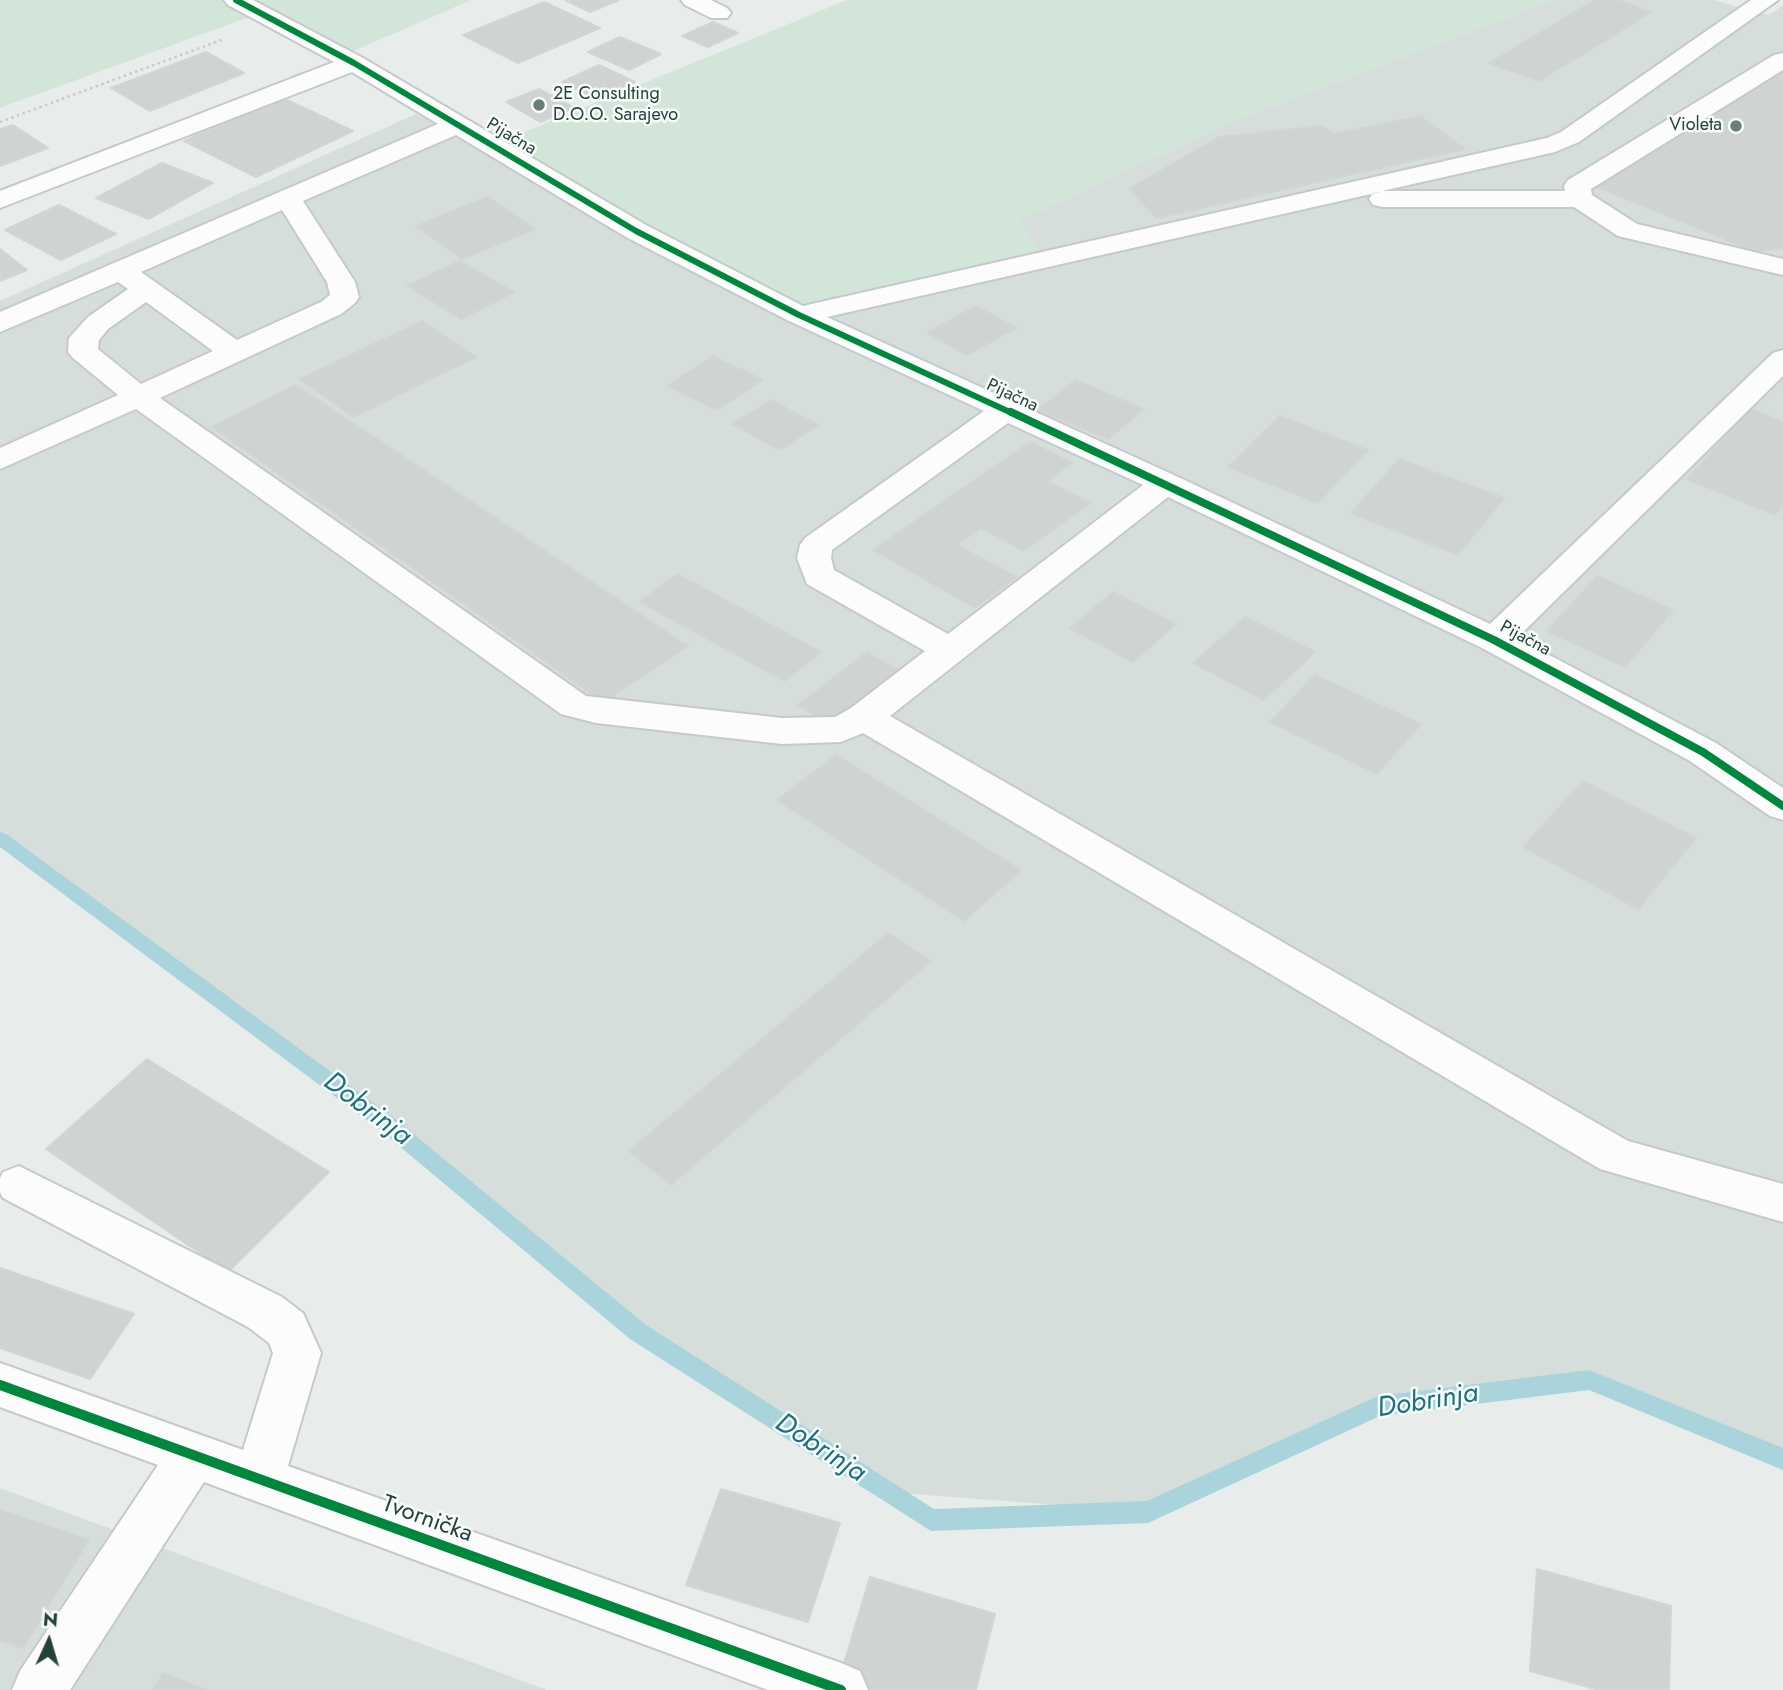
<!DOCTYPE html>
<html>
<head>
<meta charset="utf-8">
<style>
	body { margin:0 }
	#map { position:relative; width:1783px; height:1690px; overflow:hidden; background:#e8edeb; font-family:Jost,sans-serif }
	canvas { display:block }
	.north { position:absolute; left:14px; top:1606px; width:70px; height:70px; -webkit-text-stroke:5px #f7fbf9; paint-order:stroke; rotate:4deg; font-size:19px; font-weight:700; line-height:28px; text-align:center; color:#24423a }
	.north::after { content:''; display:block; margin:auto; width:24px; height:32px; background:#24423a; clip-path:polygon(50% 0,100% 100%,50% 72%,0 100%) }
</style>
</head>
<body>
<div id="map">
<canvas width="1783" height="1690"></canvas>
<div class="north">N</div>
</div>
<script>
const ctx = document.querySelector('canvas').getContext('2d');
ctx.lineJoin = 'round';
function paint(path, color) { ctx.fillStyle = color; ctx.fill(path, 'evenodd'); }
const poly = rows => new Path2D(rows.map(r => 'M' + r).join(''));
function strokePath(path, color, width, dash) { ctx.strokeStyle = color; ctx.lineWidth = width; ctx.lineCap = dash ? 'butt' : 'round'; ctx.setLineDash(dash || []); ctx.stroke(path); }
function drawText(font, color, halo, rows, align = 'center') {
  ctx.font = font + ' Jost,sans-serif'; ctx.lineWidth = 5; ctx.setLineDash([]); ctx.textBaseline = 'middle'; ctx.strokeStyle = halo; ctx.fillStyle = color; for (const [text, x, y, turn = 0] of rows) {
    ctx.save(); ctx.translate(x, y); ctx.rotate((+turn || 0) * Math.PI / 180); ctx.textAlign = isNaN(turn) ? turn : align; if (halo) ctx.strokeText(text, 0, 0); ctx.fillText(text, 0, 0); ctx.restore();
  }
}
const built = poly([
	[1554,0,1713,0,1769,15,1783,5,1783,1459,1589,1380,1378,1406,1148,1512,887,1492,638,1332,387,1124,0,838,0,301,416,114,803,316,1051,267,1018,221,1234,121],
	[0,1488,547,1690,0,1690]
]);
const green = poly([
	[0,0,471,0,335,59,263,12,0,108],
	[847,0,1554,0,1234,121,1019,221,1051,267,803,316,483,149]
]);
const stream = poly([
	[0,832,6,834,394,1118,646,1325,934,1509,1147,1501,1378,1396,1589,1370,1783,1448,1783,1470,1589,1390,1380,1416,1148,1523,931,1531,630,1339,380,1130,0,847,0,832]
]);
const building = poly([
	[565,0,619,0,590,12,565,0],
	[1595,0,1617,0,1652,12,1539,81,1489,63,1595,0],
	[544,2,600,28,518,63,463,35,544,2],
	[713,22,738,33,708,47,682,36,713,22],
	[620,37,661,54,629,70,588,52,620,37],
	[206,52,244,73,150,111,111,88,206,52],
	[599,65,635,82,598,100,562,82,599,65],
	[1783,65,1783,248,1757,252,1597,187,1783,65],
	[539,89,575,108,540,122,506,102,539,89],
	[281,97,353,131,256,177,184,141,281,97],
	[1420,116,1465,149,1157,218,1129,189,1219,137,1322,126,1334,134,1420,116],
	[13,125,48,148,0,166,0,129,13,125],
	[162,163,213,183,149,219,96,198,162,163],
	[488,197,535,229,462,259,416,226,488,197],
	[59,205,116,234,61,260,5,230,59,205],
	[0,249,27,270,0,281,0,249],
	[460,261,514,292,461,319,407,286,460,261],
	[976,306,1016,328,967,355,927,333,976,306],
	[422,321,476,357,353,417,300,379,422,321],
	[713,356,763,380,717,410,667,386,713,356],
	[1075,380,1144,409,1108,439,1038,410,1075,380],
	[296,385,688,646,603,702,212,427,296,385],
	[771,400,818,425,780,450,732,424,771,400],
	[1751,409,1783,422,1783,505,1775,515,1687,479,1751,409],
	[1280,416,1368,450,1318,503,1228,467,1280,416],
	[1030,442,1072,463,1047,481,1090,503,1024,551,981,528,957,545,1016,577,975,608,873,550,1030,442],
	[1399,459,1504,498,1458,555,1351,513,1399,459],
	[677,574,821,652,785,681,640,602,677,574],
	[1597,576,1673,610,1625,667,1547,631,1597,576],
	[1113,592,1176,624,1133,662,1070,628,1113,592],
	[1245,617,1315,652,1264,700,1193,663,1245,617],
	[867,652,900,671,831,725,798,705,867,652],
	[1315,675,1421,724,1377,774,1270,722,1315,675],
	[836,755,1021,870,964,921,777,800,836,755],
	[1583,781,1696,838,1638,909,1523,847,1583,781],
	[888,933,931,961,671,1185,629,1151,888,933],
	[147,1059,329,1172,228,1272,46,1149,147,1059],
	[0,1268,134,1314,90,1379,0,1348,0,1268],
	[721,1489,840,1523,808,1622,686,1585,721,1489],
	[0,1510,89,1540,23,1648,0,1640,0,1510],
	[1537,1569,1671,1606,1669,1690,1599,1690,1530,1671,1537,1569],
	[870,1577,995,1614,976,1690,873,1690,839,1680,870,1577],
	[163,1673,207,1690,153,1690,163,1673]
]);
const path = poly([
	[0,122,224,39]
]);
const minor = poly([
	[224,0,253,0,363,58,646,225,803,306,1547,138,1561,132,1751,0,1778,0,1579,142,1555,152,1382,191,1565,191,1564,186,1568,180,1774,55,1783,53,1783,70,1591,189,1592,195,1637,224,1783,259,1783,275,1618,236,1574,207,1382,207,1373,205,1369,199,1373,193,1380,192,827,317,1176,476,1490,624,1773,353,1783,350,1783,376,1517,638,1716,743,1783,788,1783,820,1770,816,1690,761,1482,648,1168,497,890,716,1628,1141,1783,1184,1783,1222,1600,1169,863,733,841,742,782,744,596,723,561,714,136,409,0,469,0,448,118,395,73,358,68,352,69,338,88,317,128,289,118,282,0,332,0,312,438,124,352,72,0,208,0,191,334,62,228,5,224,0],
	[456,135,626,237,789,321,984,411,805,538,800,545,797,558,807,584,925,651,851,708,835,717,782,718,586,696,160,398,341,314,355,303,359,297,355,282,303,201,456,135],
	[282,210,327,282,330,295,321,302,237,340,141,272,282,210],
	[146,302,213,351,141,384,98,349,99,340,108,329,146,302],
	[1008,423,1143,485,948,634,834,570,831,558,832,550,1008,423],
	[681,0,711,0,727,8,731,13,727,18,711,18,685,5,681,0],
	[19,1166,282,1297,303,1313,321,1353,288,1466,841,1663,860,1671,868,1690,768,1690,204,1482,70,1690,12,1690,20,1671,158,1465,0,1407,0,1363,243,1450,273,1353,269,1343,248,1327,3,1198,0,1192,0,1178,3,1172,19,1166]
]);
const cyclewayFar2 = poly([
	[236,0,354,63,636,231,799,315,1014,414]
]);
const cyclewayFar1 = poly([
	[1011,412,1494,640,1703,752,1783,806]
]);
const cycleway = poly([
	[0,1385,841,1690]
]);
const markers = [
	[539,105,7,"#697e78"],
	[1736,126,7,"#697e78"]
];
const farPoinames = [
	["2E Consulting",553,95],
	["D.O.O. Sarajevo",553,116],
	["Violeta",1722,126,"right"]
];
const farStreetnames = [
	["Pijačna",511,137,31],
	["Pijačna",1012,396,25],
	["Pijačna",1525,639,28]
];
const nearStreetnames = [
	["Tvornička",427,1520,20]
];
const nearWaternames = [
	["Dobrinja",367,1110,37],
	["Dobrinja",1428,1402,-9],
	["Dobrinja",820,1449,33]
];
paint(built, '#d6dedb');
paint(green, '#d1e6d8');
paint(stream, '#a9d4db');
paint(building, '#cfd4d2');
strokePath(building, '#d1d6d4', 2);
strokePath(minor, '#c5cac8', 4);
strokePath(path, '#c3ccca', 2.5, [2.5, 3.5]);
paint(minor, '#fcfcfc');
strokePath(cyclewayFar2, '#00873e', 6);
strokePath(cyclewayFar1, '#00873e', 8);
strokePath(cycleway, '#00873e', 10);
for (const [x, y, r, color] of markers) { const dot = new Path2D(); dot.arc(x, y, r, 0, 2 * Math.PI); ctx.fillStyle = color; ctx.fill(dot); strokePath(dot, '#f7fbf9', 2.5); }
drawText('18px', '#24423a', '#f7fbf9', farPoinames, 'left');
drawText('18px', '#24423a', '#f7fbf9', farStreetnames);
drawText('24px', '#24423a', '#f7fbf9', nearStreetnames);
drawText('italic 28px', '#1c6f80', '#f7fbf9', nearWaternames);
</script>
</body>
</html>
